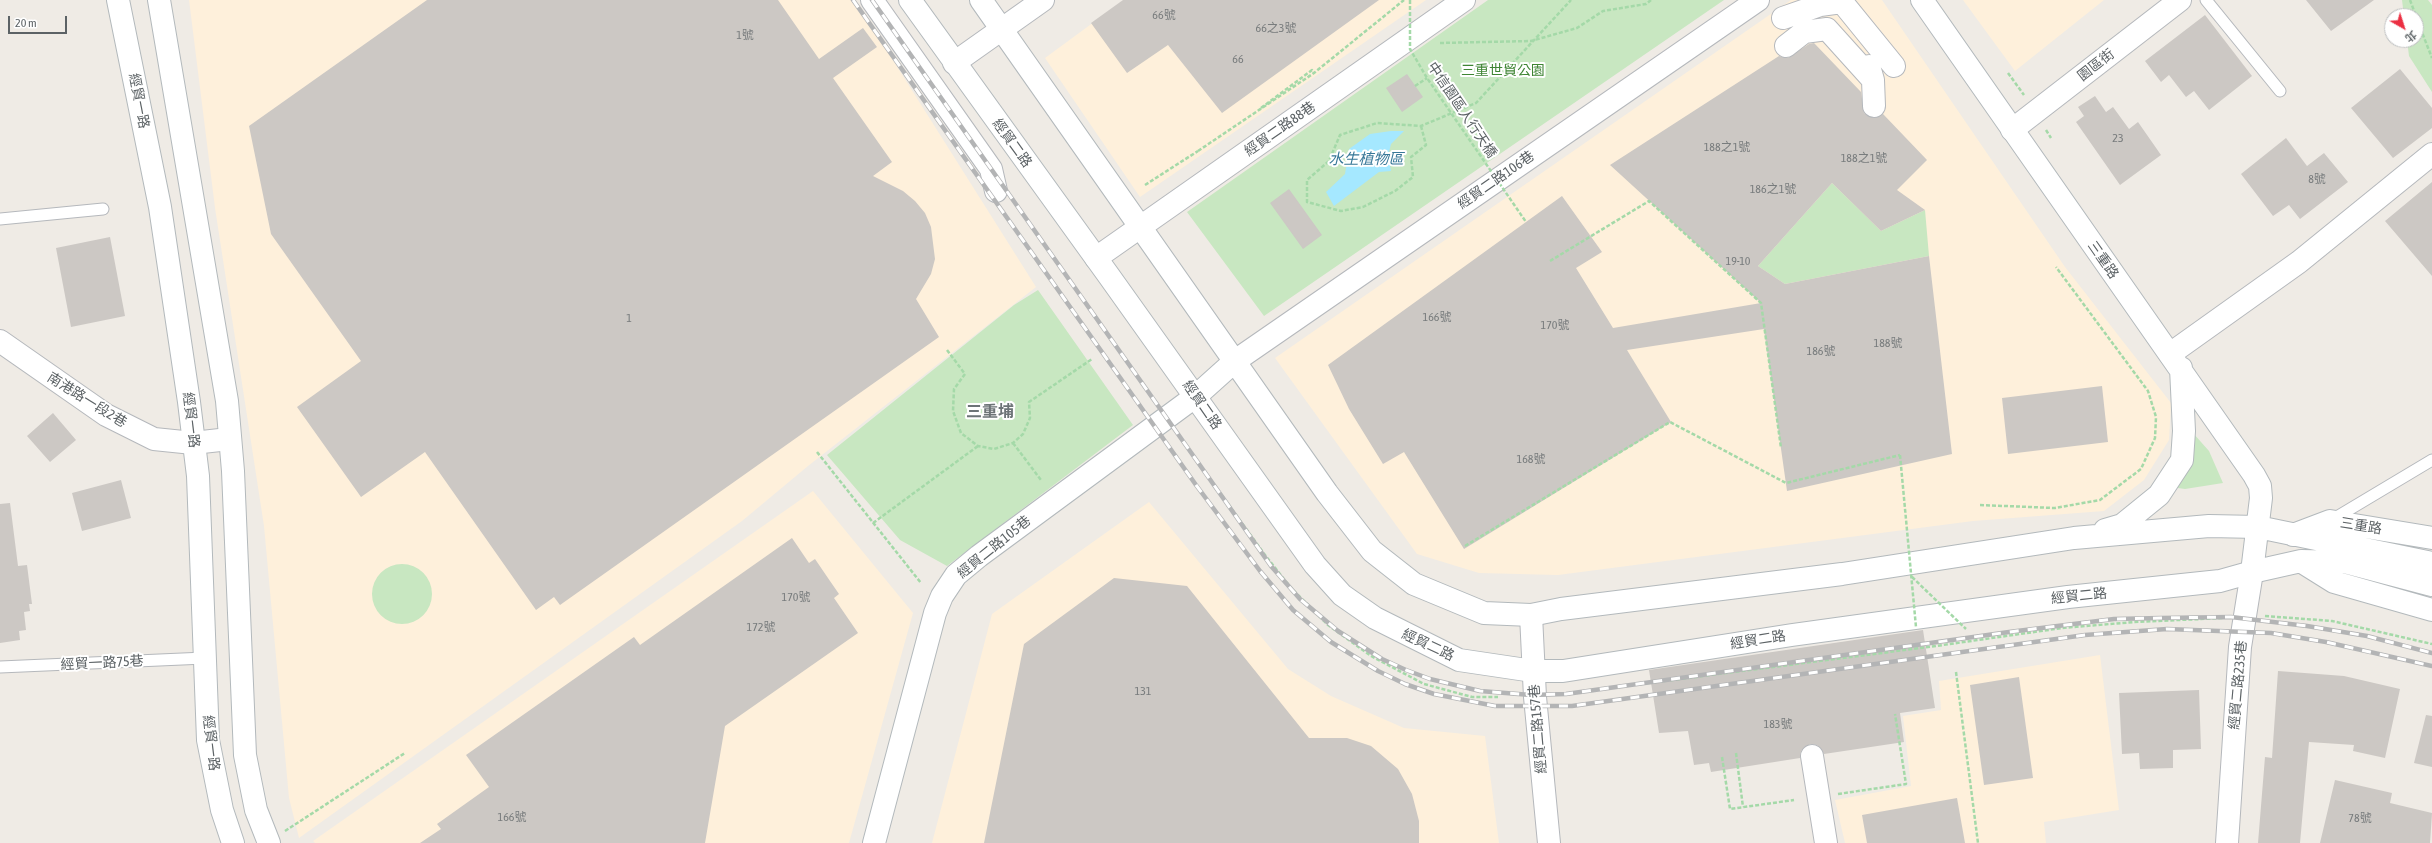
<!DOCTYPE html>
<html>
<head>
<meta charset="utf-8">
<style>
	body { margin:0 }
	#map { position:relative; width:2432px; height:843px; overflow:hidden; background:#efebe5; font-family:"Asap Condensed","Noto Sans TC",sans-serif }
	canvas { display:block }
	.north { position:absolute; left:2384px; top:8px; width:40px; height:40px; box-sizing:border-box; background:#fff; border:1px solid #bec0c1; border-radius:50%; rotate:141deg; font-size:11px; font-weight:700; line-height:16px; text-align:center; color:#5c6265 }
	.north::after { content:''; display:block; margin:auto; width:14px; height:18px; background:#eb2f42; clip-path:polygon(50% 0,100% 100%,50% 72%,0 100%) }
	.scale { position:absolute; left:8px; top:16px; width:59px; height:18px; box-sizing:border-box; border:2px solid #5c6265; border-top:0; padding-left:5px; font-size:12px; line-height:14px; white-space:nowrap; color:#5c6265; -webkit-text-stroke:3px #fff; paint-order:stroke }
</style>
</head>
<body>
<div id="map">
<canvas width="2432" height="843"></canvas>
<div class="north">北</div>
<div class="scale">20 m</div>
</div>
<script>
const ctx = document.querySelector('canvas').getContext('2d');
ctx.lineJoin = 'round';
function paint(path, color) { ctx.fillStyle = color; ctx.fill(path, 'evenodd'); }
const poly = rows => new Path2D(rows.map(r => 'M' + r).join(''));
function strokePath(path, color, width, dash) { ctx.strokeStyle = color; ctx.lineWidth = width; ctx.lineCap = dash ? 'butt' : 'round'; ctx.setLineDash(dash || []); ctx.stroke(path); }
function drawText(font, color, halo, rows, align = 'center') {
  ctx.font = font + ' "Asap Condensed","Noto Sans TC",sans-serif'; ctx.lineWidth = 4; ctx.setLineDash([]); ctx.textBaseline = 'middle'; ctx.strokeStyle = halo; ctx.fillStyle = color; for (const [text, x, y, turn = 0] of rows) {
    ctx.save(); ctx.translate(x, y); ctx.rotate((+turn || 0) * Math.PI / 180); ctx.textAlign = isNaN(turn) ? turn : align; if (halo) ctx.strokeText(text, 0, 0); ctx.fillText(text, 0, 0); ctx.restore();
  }
}
const commercial = poly([
	[189,0,855,0,1036,287,808,466,742,521,299,838,289,798,264,526,215,208],
	[1124,0,1426,0,1140,197,1045,58],
	[1791,0,1882,0,2065,267,2171,403,2169,440,2144,480,2104,511,1973,521,1558,575,1479,573,1417,554,1275,358],
	[1963,0,2104,0,2015,71],
	[813,491,913,613,849,843,315,843,313,841],
	[1149,502,1288,669,1331,696,1404,728,1485,736,1499,843,932,843,992,614],
	[2100,655,2119,810,2044,822,2046,843,1845,843,1835,800,1911,786,1903,716,1941,710,1939,681]
]);
const green = poly([
	[1488,0,1724,0,1264,316,1187,212],
	[2402,0,2428,0,2432,5,2432,92,2409,56,2407,40,2416,40,2416,16,2404,16],
	[1832,183,1881,231,1925,210,1929,256,1785,284,1758,266],
	[1038,290,1133,425,947,566,900,540,827,455,1014,305],
	[2193,433,2209,451,2223,483,2185,489,2164,486],
	'372 594a30 30 0 1 1 60 0a30 30 0 1 1-60 0Z'
]);
const water = poly([
	[1391,131,1404,131,1391,144,1388,156,1391,171,1379,172,1334,206,1326,192,1345,174,1349,149,1370,134]
]);
const building = poly([
	[427,0,778,0,819,59,863,28,877,47,833,78,892,162,873,176,903,191,915,201,925,213,931,227,935,259,931,274,916,299,939,337,560,605,554,597,536,610,425,452,361,497,297,407,361,361,271,234,249,126],
	[1123,0,1379,0,1222,113,1168,45,1127,73,1091,23],
	[2306,0,2374,0,2331,31],
	[2205,15,2252,76,2209,110,2194,91,2186,97,2169,75,2161,82,2145,61],
	[1814,43,1861,92,1864,113,1874,118,1883,114,1927,160,1897,190,1925,210,1881,231,1832,183,1758,266,1785,284,1929,256,1952,454,1787,491,1764,329,1627,350,1671,422,1464,549,1404,452,1383,464,1349,409,1328,365,1562,196,1602,252,1576,268,1613,328,1761,303,1610,165,1779,56,1788,58,1809,44],
	[2400,69,2432,108,2432,128,2393,158,2351,108],
	[1407,74,1423,97,1402,112,1386,88],
	[2095,96,2106,112,2113,107,2129,129,2138,122,2161,155,2120,185,2076,122,2084,116,2078,107],
	[2286,138,2307,166,2324,153,2348,182,2300,219,2289,205,2273,216,2241,174],
	[2432,182,2432,276,2385,221],
	[1289,189,1322,235,1303,249,1270,203],
	[110,237,125,316,71,327,56,248],
	[2102,386,2108,442,2008,454,2002,398],
	[53,413,76,440,50,462,27,436],
	[121,480,131,518,82,531,72,493],
	[10,503,18,566,27,565,32,604,29,604,30,611,24,612,26,630,19,631,20,640,0,643,0,504],
	[792,538,809,563,815,559,830,581,839,594,834,598,858,633,725,726,705,843,420,843,441,829,437,824,489,787,466,755,634,637,640,645],
	[1114,578,1187,586,1309,738,1347,738,1371,746,1398,769,1412,794,1419,821,1419,843,984,843,1024,644],
	[1923,630,1935,708,1900,713,1904,742,1824,754,1817,745,1810,744,1801,751,1800,758,1711,772,1709,763,1694,765,1688,731,1659,733,1649,670],
	[2278,671,2344,676,2400,689,2385,758,2353,751,2354,745,2309,742,2300,843,2258,843,2265,757,2272,758],
	[2019,677,2033,778,1984,785,1970,685],
	[2199,690,2201,749,2173,750,2173,768,2140,769,2139,753,2122,754,2119,693],
	[2426,715,2432,716,2432,767,2414,763],
	[2335,780,2392,793,2390,803,2432,813,2430,843,2320,843],
	[1957,798,1965,843,1867,843,1862,815]
]);
const path = poly([
	[2410,0,2416,16],
	[2416,17,2432,58],
	[1440,43,1531,41,1577,28,1603,11,1646,4,1651,0],
	[2008,73,2024,95],
	[1415,86,1427,78],
	[1261,108,1312,70,1314,73],
	[1421,126,1426,145,1411,157,1413,177,1395,191,1363,207,1341,211,1307,202,1307,180,1329,161,1340,135,1377,123,1421,126,1476,103,1571,0],
	[2046,130,2051,138],
	[1145,185,1198,151],
	[1550,261,1649,201,1761,303,1781,448],
	[947,350,965,374,954,389,953,411,961,433,978,446,994,449,1013,443,1023,434,1030,418,1029,402,1092,359],
	[1013,443,1041,480],
	[1186,446,1265,555,1291,588,1328,625,1371,656,1424,684,1472,697,1498,697],
	[817,452,921,583],
	[1980,505,2055,508,2100,500,2141,469,2155,438,2156,417,2148,391,2056,267],
	[873,523,978,446],
	[1465,546,1670,422,1786,483,1900,455],
	[2265,616,2332,621,2432,644],
	[1956,672,1978,843],
	[1563,694,1936,646,2062,628,2134,622,2224,618],
	[1736,753,1743,807],
	[1722,757,1730,809,1794,800],
	[1838,794,1906,784,1895,714],
	[285,831,405,753]
]);
const lane = poly([
	[2206,0,2280,91],
	[0,219,103,209],
	[2330,521,2432,460],
	[0,667,205,658]
]);
const street = poly([
	[872,0,991,169,996,191],
	[1783,18,1820,5,1842,2,1894,66],
	[1786,46,1804,32,1827,29,1873,80],
	[954,63,1043,0],
	[1869,66,1873,80,1874,106],
	[2012,130,2180,0],
	[1096,258,1464,0],
	[0,341,106,415,154,439,193,443,229,439],
	[2170,354,2299,262,2432,154],
	[1235,361,1758,0],
	[1531,615,1535,697,1549,843],
	[1812,756,1826,843],
	[2227,843,2240,647,2252,572]
]);
const secondary = poly([
	[118,0,160,207,189,402,198,476,208,740,222,810,233,843],
	[159,0,227,401,233,471,245,755,256,810,269,843],
	[910,0,1109,276,1315,565,1342,595,1375,618,1459,660,1533,671,1563,671,1792,635,2068,597,2220,581,2252,572,2301,561,2345,562,2432,585],
	[981,0,1327,493,1372,551,1414,584,1484,613,1531,615,1561,609,1842,574,2074,538,2209,526,2258,527,2432,563],
	[1922,0,2254,475,2260,486,2261,498,2252,572],
	[2105,530,2122,525,2159,495,2182,460,2184,431,2181,368],
	[2293,535,2330,521,2432,538],
	[2302,562,2334,582,2432,610],
	[874,843,935,613,942,596,956,575,979,556,1196,396,1235,361]
]);
const rail = poly([
	[853,0,1196,485,1260,571,1293,610,1331,642,1378,671,1405,684,1434,694,1495,706,1572,706,2085,635,2167,629,2271,633,2326,642,2432,666],
	[872,0,1271,566,1300,599,1338,631,1382,659,1406,670,1430,679,1480,691,1531,695,1566,694,2009,632,2114,619,2161,618,2231,617,2307,626,2367,636,2432,653]
]);
const pathBridge = poly([
	[1410,0,1410,49,1427,78,1526,222],
	[1198,151,1314,73,1404,0],
	[1900,455,1916,627],
	[1912,577,1966,629]
]);
const numberNames = [
	["66號",1164,15],
	["66之3號",1276,28],
	["1號",745,35],
	["66",1238,59],
	["23",2118,138],
	["188之1號",1727,147],
	["188之1號",1864,158],
	["8號",2317,179],
	["186之1號",1773,189],
	["19-10",1738,261],
	["166號",1437,317],
	["1",629,318],
	["170號",1555,325],
	["188號",1888,343],
	["186號",1821,351],
	["168號",1531,459],
	["170號",796,597],
	["172號",761,627],
	["131",1143,691],
	["183號",1778,724],
	["166號",512,817],
	["78號",2360,818]
];
const streetNames = [
	["園區街",2096,65,-38],
	["經貿一路",139,101,79],
	["中信園區人行天橋",1462,110,56],
	["經貿二路88巷",1280,129,-35],
	["經貿二路",1012,143,54],
	["經貿二路106巷",1496,180,-35],
	["三重路",2103,260,55],
	["南港路一段2巷",87,400,32],
	["經貿二路",1202,405,55],
	["經貿一路",191,420,83],
	["三重路",2361,526,9],
	["經貿二路105巷",994,547,-39],
	["經貿二路",2079,596,-6],
	["經貿二路",1758,640,-9],
	["經貿二路",1428,645,25],
	["經貿一路75巷",102,663,-3],
	["經貿二路235巷",2238,685,-85],
	["經貿二路157巷",1538,729,-95],
	["經貿一路",211,743,83]
];
const parkNames = [
	["三重世貿公園",1503,71]
];
const waterNames = [
	["水生植物區",1366,159]
];
const quarterNames = [
	["三重埔",990,412]
];
paint(commercial, '#fef0db');
paint(green, '#c8e7c1');
paint(water, '#a5e8ff');
paint(building, '#ccc8c4');
strokePath(lane, '#b5b8bc', 13);
strokePath(street, '#b5b8bc', 24);
strokePath(secondary, '#b3b9bc', 24);
strokePath(path, '#a4d9a8', 2.5, [4, 2]);
strokePath(lane, '#fff', 11);
strokePath(street, '#fff', 22);
strokePath(secondary, '#fff', 22);
strokePath(rail, '#b3b4b5', 4.5);
strokePath(rail, '#fff', 3, [9]);
strokePath(pathBridge, '#a4d9a8', 2.5, [4, 2]);
drawText('12px', '#787c7d', null, numberNames);
drawText('14px', '#5c6265', '#fff', streetNames);
drawText('14px', '#3f8534', '#fff', parkNames);
drawText('italic 15px', '#387898', '#fff', waterNames);
drawText('bold 16px', '#6d7477', '#fff', quarterNames);
</script>
</body>
</html>
